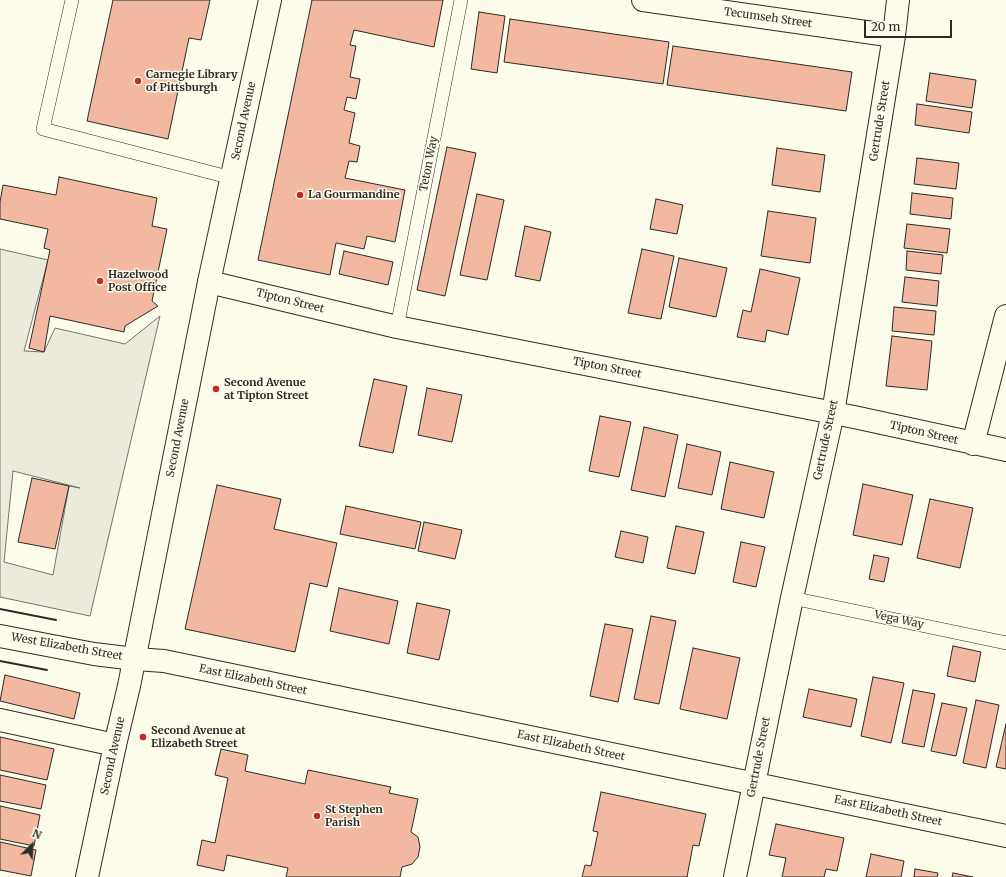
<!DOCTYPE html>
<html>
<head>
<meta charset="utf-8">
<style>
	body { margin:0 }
	#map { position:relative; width:1006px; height:877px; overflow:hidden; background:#fdfbea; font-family:Merriweather,serif }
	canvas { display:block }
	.north { position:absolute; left:12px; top:825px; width:40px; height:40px; -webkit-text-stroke:3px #fdfbea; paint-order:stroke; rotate:24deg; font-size:11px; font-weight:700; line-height:16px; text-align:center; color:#2b2b2b }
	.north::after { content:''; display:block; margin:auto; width:14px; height:18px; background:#2b2b2b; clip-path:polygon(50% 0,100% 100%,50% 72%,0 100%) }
	.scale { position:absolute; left:864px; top:20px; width:88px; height:18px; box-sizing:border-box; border:2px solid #2b2b2b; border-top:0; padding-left:5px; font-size:12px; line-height:14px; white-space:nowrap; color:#2b2b2b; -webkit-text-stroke:3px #fdfbea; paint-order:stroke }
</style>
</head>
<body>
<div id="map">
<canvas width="1006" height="877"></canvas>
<div class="north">N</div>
<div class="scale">20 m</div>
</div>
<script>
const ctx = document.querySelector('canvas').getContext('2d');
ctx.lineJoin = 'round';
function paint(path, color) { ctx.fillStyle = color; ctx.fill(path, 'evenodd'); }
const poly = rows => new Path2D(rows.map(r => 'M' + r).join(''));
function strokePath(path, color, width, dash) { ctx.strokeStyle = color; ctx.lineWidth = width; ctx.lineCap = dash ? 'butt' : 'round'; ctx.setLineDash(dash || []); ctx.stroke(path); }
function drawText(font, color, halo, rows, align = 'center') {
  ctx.font = font + ' Merriweather,serif'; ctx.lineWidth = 3; ctx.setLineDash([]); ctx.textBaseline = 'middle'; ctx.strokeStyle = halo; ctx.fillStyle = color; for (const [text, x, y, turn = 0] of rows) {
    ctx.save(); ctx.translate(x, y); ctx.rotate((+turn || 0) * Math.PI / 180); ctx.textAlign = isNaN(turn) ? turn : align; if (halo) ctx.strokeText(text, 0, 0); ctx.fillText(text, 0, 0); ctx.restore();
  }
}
const parking = poly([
	[0,249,48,260,24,351,44,352,55,328,125,344,160,316,90,616,0,597,0,249],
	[13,471,80,488,69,486,53,575,4,562,13,471]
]);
const building = poly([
	[113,0,210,0,201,40,189,38,168,139,87,121,113,0],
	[312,0,443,0,434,47,354,30,350,45,356,46,350,77,360,79,356,99,347,97,344,110,355,113,349,143,360,146,357,162,349,161,345,178,405,190,395,242,367,236,364,249,336,243,330,275,258,260,312,0],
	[479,12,505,16,497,73,471,69,479,12],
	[510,19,669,42,663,84,504,62,510,19],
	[673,46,852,72,846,111,667,85,673,46],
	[930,73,976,80,972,108,926,101,930,73],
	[917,104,972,112,969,133,915,125,917,104],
	[447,147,476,153,445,296,417,290,447,147],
	[777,148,825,155,820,192,772,185,777,148],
	[917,158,959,163,956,189,914,184,917,158],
	[59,177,157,198,152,226,167,229,152,301,158,306,125,326,124,332,50,316,44,352,29,348,50,250,44,248,48,229,0,219,0,202,3,185,56,195,59,177],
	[912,193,953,198,951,219,910,214,912,193],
	[477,194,504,200,487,280,460,275,477,194],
	[656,199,683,205,677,234,650,229,656,199],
	[768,211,816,218,810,263,761,256,768,211],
	[907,224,950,229,947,253,904,248,907,224],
	[525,226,551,232,540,281,515,276,525,226],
	[642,249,674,256,661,319,628,313,642,249],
	[344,251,393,262,388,285,339,274,344,251],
	[907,251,943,255,941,274,906,270,907,251],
	[679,258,727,268,716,317,669,307,679,258],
	[760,269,800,278,788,335,767,330,765,342,737,337,743,310,751,312,760,269],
	[905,277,939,281,937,306,902,302,905,277],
	[894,307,936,311,934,335,892,331,894,307],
	[892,336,932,341,927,390,886,386,892,336],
	[374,379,407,386,393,453,359,446,374,379],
	[427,388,462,395,452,442,418,435,427,388],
	[600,416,631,422,619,477,589,471,600,416],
	[644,427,678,435,665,497,631,490,644,427],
	[687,444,721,452,712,495,678,488,687,444],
	[730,462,774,472,764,518,721,509,730,462],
	[32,478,69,486,55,549,18,542,32,478],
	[863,484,913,495,902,545,853,535,863,484],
	[217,485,281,499,274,529,337,543,327,587,310,583,295,652,185,629,217,485],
	[930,499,973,508,960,568,917,558,930,499],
	[346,506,421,522,415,549,340,534,346,506],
	[424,522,462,530,455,559,418,551,424,522],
	[676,526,704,532,695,574,667,568,676,526],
	[621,531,648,537,643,563,615,557,621,531],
	[741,542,765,547,756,587,733,582,741,542],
	[874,555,889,558,884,582,869,579,874,555],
	[339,588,398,601,389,644,330,631,339,588],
	[417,603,450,610,439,660,407,653,417,603],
	[651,616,676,621,659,704,634,699,651,616],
	[605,624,633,629,618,702,590,696,605,624],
	[953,646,981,652,975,682,947,676,953,646],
	[693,648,740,658,727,719,680,709,693,648],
	[5,675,80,693,74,719,0,701,5,675],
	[873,677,904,683,891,743,861,736,873,677],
	[809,689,857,699,851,727,803,717,809,689],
	[913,690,935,694,924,747,902,743,913,690],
	[976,700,999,705,986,768,963,763,976,700],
	[942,703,967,708,956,756,931,751,942,703],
	[1006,724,1006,769,996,767,1006,724],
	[0,737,54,749,47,780,0,770,0,737],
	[221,749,248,755,245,771,305,784,308,770,391,787,389,793,418,799,411,832,418,837,420,847,418,857,412,864,402,867,400,877,286,877,288,868,227,855,224,871,197,865,202,840,215,843,228,778,215,775,221,749],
	[0,775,46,785,41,809,0,801,0,775],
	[601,792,706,814,699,846,693,845,687,877,582,877,585,865,591,866,598,832,593,831,601,792],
	[0,806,40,815,34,846,0,839,0,806],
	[776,824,844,838,837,871,826,869,824,877,782,877,786,858,769,855,776,824],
	[0,842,36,850,31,876,0,870,0,842],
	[871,854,904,861,901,877,866,877,871,854],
	[915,869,938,873,937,877,914,877,915,869],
	[953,873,973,877,952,877,953,873]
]);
const lane = poly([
	[72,0,43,129,232,178],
	[397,327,461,0],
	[792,598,1006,643]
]);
const street = poly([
	[643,0,894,36],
	[209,282,397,327,854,417,1006,450],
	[973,444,1006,316],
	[135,659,164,661,1006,836],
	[0,720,115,745],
	[735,877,792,598,833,413,894,36,898,0]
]);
const secondary = poly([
	[0,636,94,654,135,659]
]);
const primary = poly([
	[87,877,115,745,129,686,209,282,270,0]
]);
const wall = poly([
	[0,609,56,620],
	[0,661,47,670]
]);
const markers = [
	[138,81,4,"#c62828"],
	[300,195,4,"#c62828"],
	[100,281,4,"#c62828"],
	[216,389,4,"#c62828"],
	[143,737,4,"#c62828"],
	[317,816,4,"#c62828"]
];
const streetNames = [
	["Tecumseh Street",768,18,8],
	["Second Avenue",244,121,-78],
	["Gertrude Street",880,121,-81],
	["Teton Way",429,164,-79],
	["Tipton Street",290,301,14],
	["Tipton Street",607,368,11],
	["Tipton Street",924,433,13],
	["Second Avenue",178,438,-79],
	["Gertrude Street",826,440,-78],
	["Vega Way",899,620,12],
	["West Elizabeth Street",67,647,10],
	["East Elizabeth Street",253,680,12],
	["East Elizabeth Street",571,746,12],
	["Second Avenue",113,756,-78],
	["Gertrude Street",759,757,-79],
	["East Elizabeth Street",888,811,12]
];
const poiNames = [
	["Carnegie Library",146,75],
	["of Pittsburgh",146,88],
	["La Gourmandine",308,195],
	["Hazelwood",108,275],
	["Post Office",108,288],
	["Second Avenue",224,383],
	["at Tipton Street",224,396],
	["Second Avenue at",151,731],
	["Elizabeth Street",151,744],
	["St Stephen",325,810],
	["Parish",325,823]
];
paint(parking, '#eceadb');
strokePath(parking, '#74746e', 1);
paint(building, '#f2b8a0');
strokePath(building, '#2b2b2b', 1);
strokePath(lane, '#2b2b2b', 14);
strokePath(street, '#2b2b2b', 24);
strokePath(secondary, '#2b2b2b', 24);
strokePath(primary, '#2b2b2b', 24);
strokePath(lane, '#fdfbea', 13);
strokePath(street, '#fdfbea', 22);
strokePath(secondary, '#fdfbea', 22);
strokePath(primary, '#fdfbea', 22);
strokePath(wall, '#2b2b2b', 2);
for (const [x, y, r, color] of markers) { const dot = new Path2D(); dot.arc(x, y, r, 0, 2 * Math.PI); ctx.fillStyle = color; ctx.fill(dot); strokePath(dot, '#fdfbea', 1.5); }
drawText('11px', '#2b2b2b', '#fdfbea', streetNames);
drawText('bold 11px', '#2b2b2b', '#fdfbea', poiNames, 'left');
</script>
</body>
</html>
